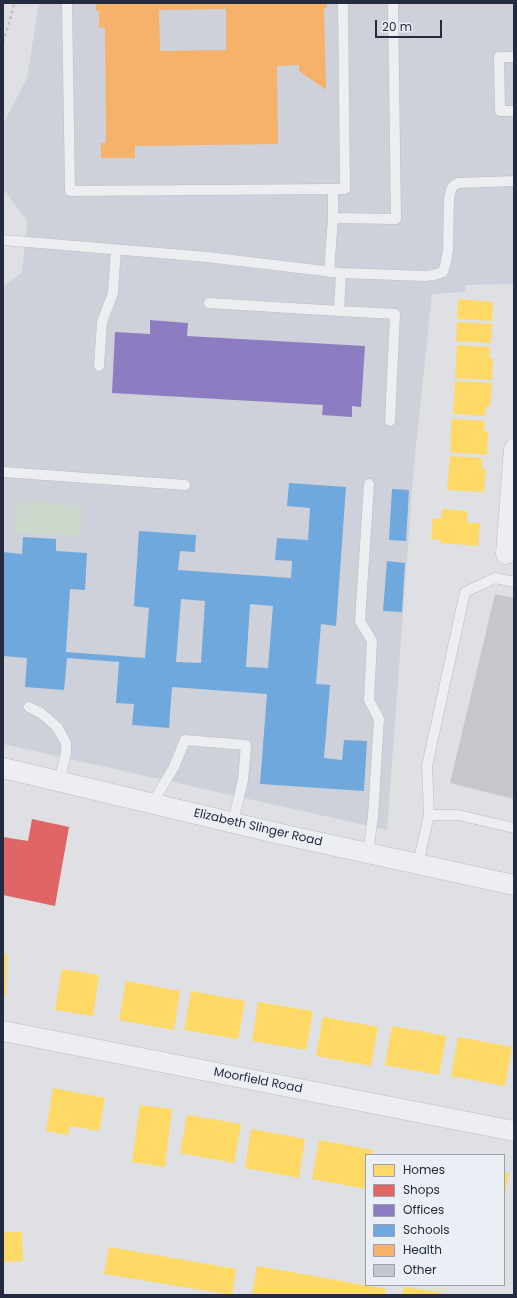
<!DOCTYPE html>
<html>
<head>
<meta charset="utf-8">
<style>
	body { margin:0 }
	#map { position:relative; width:517px; height:1298px; overflow:hidden; background:#dee0e4; font-family:Poppins,sans-serif }
	canvas { display:block }
	.frame { position:absolute; inset:0; border:4px solid #242b3f; pointer-events:none }
	.legend { position:absolute; left:365px; top:1154px; width:140px; height:132px; box-sizing:border-box; background:#eaeef5; border:1px solid #9ba0ac; margin:0; padding:5px 7px; list-style:none; font-size:12px; color:#242b3f }
	.legend li { display:flex; align-items:center; gap:8px; height:20px }
	.legend b { width:20px; border:1px solid #9ba0ac }
	.scale { position:absolute; left:375px; top:20px; width:67px; height:18px; box-sizing:border-box; border:2px solid #242b3f; border-top:0; padding-left:5px; font-size:12px; line-height:14px; white-space:nowrap; color:#242b3f; -webkit-text-stroke:3px #eaeef5; paint-order:stroke }
</style>
</head>
<body>
<div id="map">
<canvas width="517" height="1298"></canvas>
<div class="frame"></div>
<ul class="legend">
<li><b style="height:11px;background:#ffd966"></b>Homes</li>
<li><b style="height:11px;background:#e06666"></b>Shops</li>
<li><b style="height:11px;background:#8e7cc3"></b>Offices</li>
<li><b style="height:11px;background:#6fa8dc"></b>Schools</li>
<li><b style="height:11px;background:#f6b26b"></b>Health</li>
<li><b style="height:11px;background:#c5c7cd"></b>Other</li>
</ul>
<div class="scale">20 m</div>
</div>
<script>
const ctx = document.querySelector('canvas').getContext('2d');
ctx.lineJoin = 'round';
function paint(path, color) { ctx.fillStyle = color; ctx.fill(path, 'evenodd'); }
const poly = rows => new Path2D(rows.map(r => 'M' + r).join(''));
function strokePath(path, color, width, dash) { ctx.strokeStyle = color; ctx.lineWidth = width; ctx.lineCap = dash ? 'butt' : 'round'; ctx.setLineDash(dash || []); ctx.stroke(path); }
function drawText(font, color, halo, rows, align = 'center') {
  ctx.font = font + ' Poppins,sans-serif'; ctx.lineWidth = 4; ctx.setLineDash([]); ctx.textBaseline = 'middle'; ctx.strokeStyle = halo; ctx.fillStyle = color; for (const [text, x, y, turn = 0] of rows) {
    ctx.save(); ctx.translate(x, y); ctx.rotate((+turn || 0) * Math.PI / 180); ctx.textAlign = isNaN(turn) ? turn : align; if (halo) ctx.strokeText(text, 0, 0); ctx.fillText(text, 0, 0); ctx.restore();
  }
}
const built = poly([
	[39,3,514,3,514,284,466,285,465,292,432,294,414,465,387,830,3,744,3,287,22,272,27,221,3,188,3,124,27,78]
]);
const green = poly([
	[18,501,83,506,81,537,16,532]
]);
const homes = poly([
	[458,299,493,302,492,321,457,319],
	[457,322,492,324,491,343,456,341],
	[457,345,490,347,489,358,493,358,492,380,455,378],
	[455,381,492,383,490,406,486,406,485,416,453,414],
	[452,419,485,421,484,432,488,432,487,455,450,452],
	[450,456,482,458,482,469,486,469,484,492,447,490],
	[442,509,467,511,467,523,480,523,478,546,440,543,440,540,431,539,433,518,441,519],
	[3,954,7,954,6,995,3,995],
	[62,969,99,975,93,1016,55,1010],
	[126,981,180,991,174,1030,119,1020],
	[191,991,245,1001,238,1039,184,1030],
	[258,1002,313,1011,306,1050,252,1041],
	[323,1017,378,1027,371,1066,316,1056],
	[392,1026,446,1036,439,1075,385,1065],
	[458,1037,512,1047,505,1086,451,1076],
	[53,1088,105,1098,99,1131,70,1126,68,1135,46,1131],
	[140,1105,172,1109,165,1167,132,1162],
	[187,1115,241,1124,234,1163,180,1153],
	[251,1129,305,1139,299,1178,245,1168],
	[319,1140,373,1150,372,1155,366,1155,366,1189,312,1179],
	[504,1172,509,1173,505,1195,504,1195],
	[3,1232,22,1232,23,1261,3,1262],
	[109,1247,236,1269,232,1295,104,1274],
	[257,1266,386,1289,385,1295,262,1295,252,1293],
	[404,1287,448,1294,448,1295,402,1295]
]);
const shops = poly([
	[32,819,69,827,55,906,3,895,3,837,28,841]
]);
const offices = poly([
	[150,320,188,323,187,336,365,346,361,407,352,406,352,417,322,415,323,405,112,393,115,332,150,334]
]);
const schools = poly([
	[289,483,346,487,336,626,321,624,316,684,330,685,324,758,342,760,344,740,367,741,364,791,260,784,267,694,172,687,169,728,132,725,134,704,116,703,119,662,67,658,64,690,25,687,27,658,3,656,3,552,22,554,23,537,56,539,56,551,87,553,85,590,70,589,66,652,145,658,149,608,134,606,139,531,196,535,195,552,180,551,178,570,291,578,292,561,275,560,277,538,308,540,310,508,287,506],
	[181,599,205,601,201,663,176,662],
	[250,604,273,606,268,668,246,667],
	[392,489,409,490,406,541,389,540],
	[387,561,405,563,402,612,383,611]
]);
const health = poly([
	[96,3,327,3,327,8,324,8,326,90,299,71,299,65,277,66,278,144,135,146,135,158,101,158,101,143,106,143,105,27,99,28,99,11,96,11],
	[226,9,226,50,160,51,159,10]
]);
const building = poly([
	[495,594,514,598,514,799,450,783]
]);
const path = poly([
	[3,42,12,13,14,3],
	[3,202,3,214]
]);
const service = poly([
	[67,3,70,191,333,189,333,218,329,272],
	[514,57,499,57,500,111,514,111],
	[333,189,345,189,343,3],
	[333,218,396,219,393,3],
	[3,240,207,257,341,273,425,276,434,275,443,272,446,262,448,250,449,198,451,190,453,186,458,183,514,181],
	[209,303,339,311,341,273],
	[339,311,395,314,390,421],
	[99,366,102,322,113,293,116,249],
	[3,472,185,485],
	[29,707,41,713,57,727,66,743,66,753,59,782],
	[152,804,174,767,185,740,246,745,243,780,233,822],
	[429,815,458,815,514,828],
	[368,853,373,816,379,719,369,700,372,641,360,621,369,484],
	[418,864,429,815,427,766,465,592,495,578,514,582]
]);
const minor = poly([
	[506,554,514,449],
	[3,768,276,833,514,885],
	[3,1031,514,1131]
]);
const streetNames = [
	["Elizabeth Slinger Road",258,828,13],
	["Moorfield Road",258,1081,11]
];
paint(built, '#ced1da');
paint(green, '#cdd8cd');
paint(homes, '#ffd966');
paint(shops, '#e06666');
paint(offices, '#8e7cc3');
paint(schools, '#6fa8dc');
paint(health, '#f6b26b');
paint(building, '#c5c7cd');
strokePath(service, '#bbbdc2', 11);
strokePath(minor, '#bbbdc2', 21);
strokePath(path, '#c0c1c7', 2.5, [3, 3]);
strokePath(service, '#edeef1', 10);
strokePath(minor, '#edeef1', 20);
drawText('12px', '#242b3f', '#eaeef5', streetNames);
</script>
</body>
</html>
